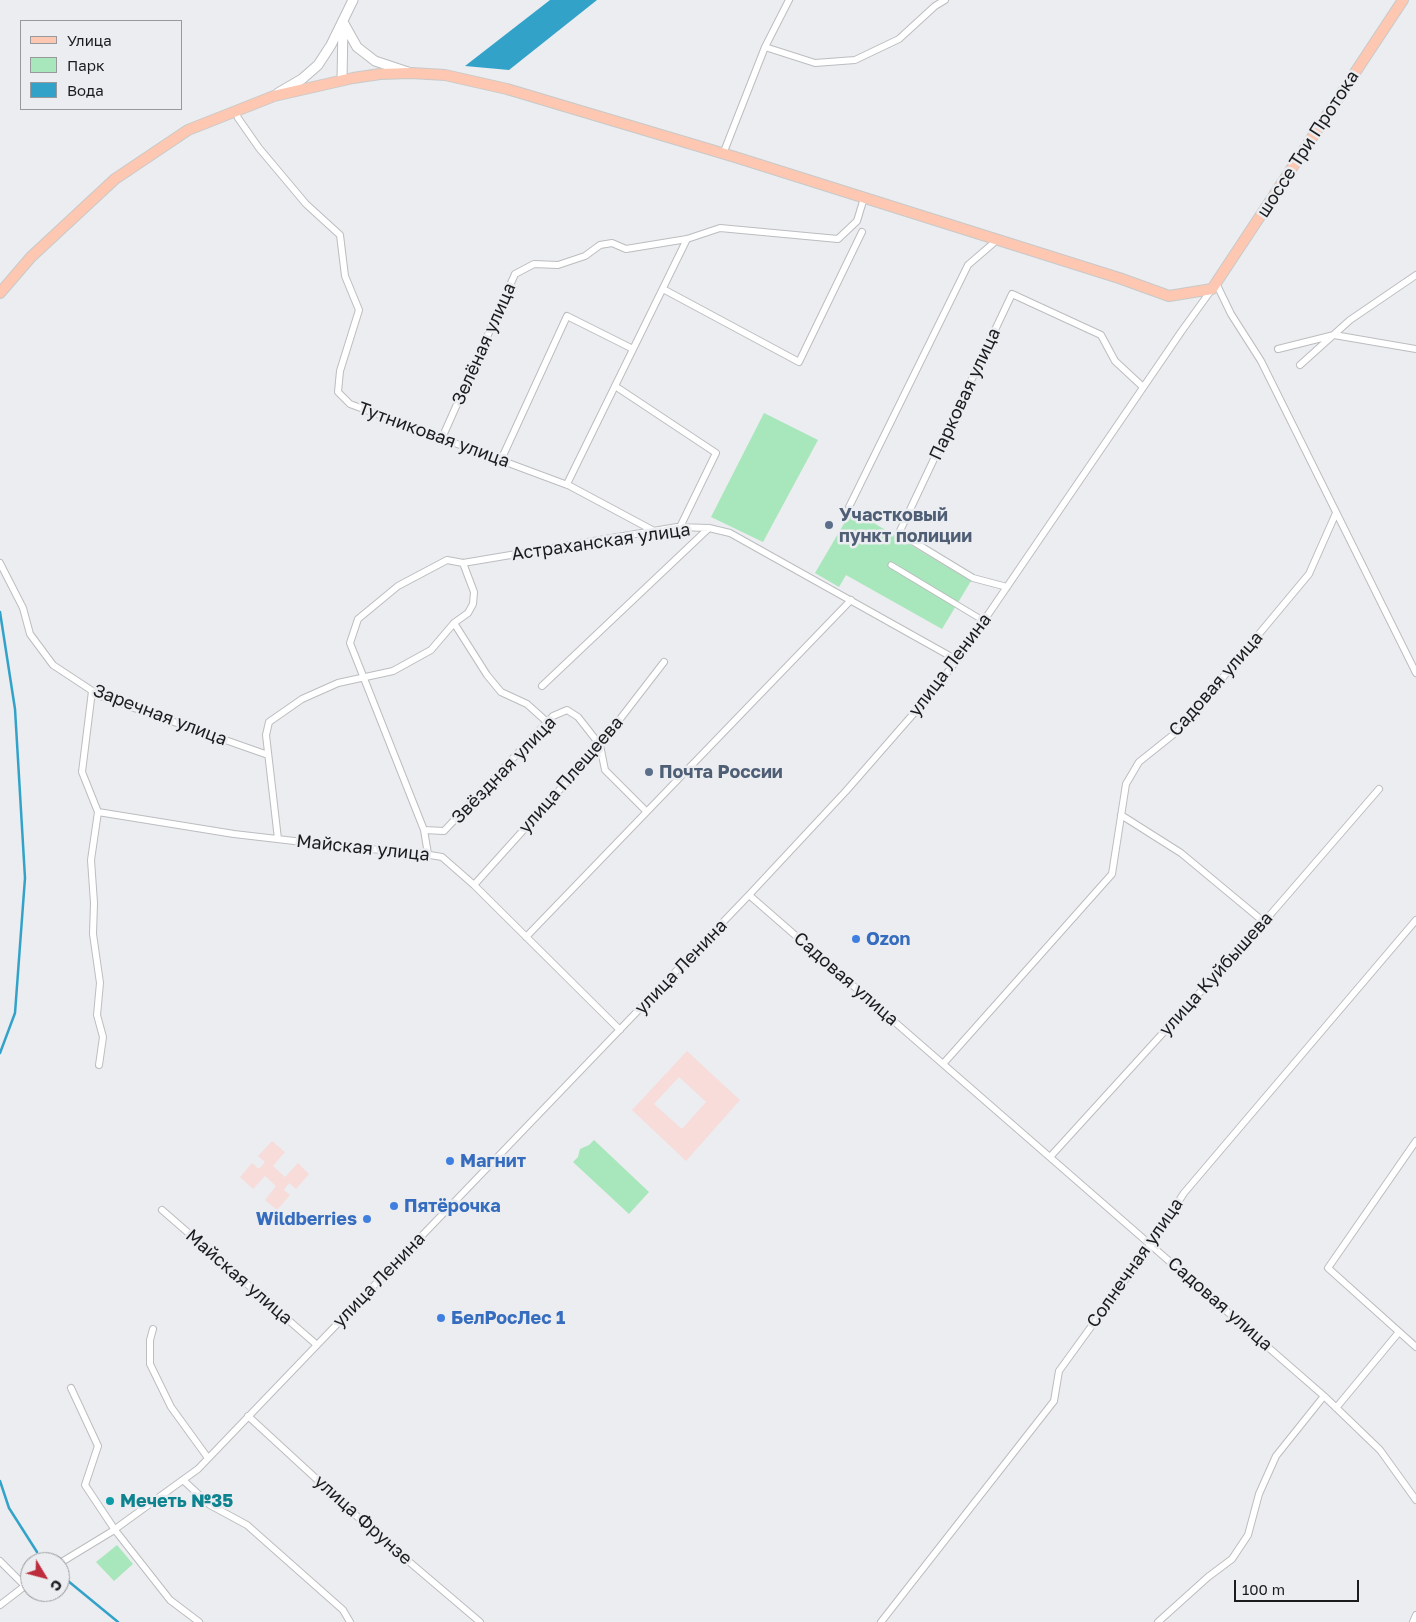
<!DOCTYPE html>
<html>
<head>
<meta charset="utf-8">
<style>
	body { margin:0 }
	#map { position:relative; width:1416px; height:1622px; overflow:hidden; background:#ebedf0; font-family:"Golos Text",sans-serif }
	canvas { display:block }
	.legend { position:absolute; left:20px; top:20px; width:162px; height:90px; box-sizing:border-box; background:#ebedf0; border:1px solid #98999c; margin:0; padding:6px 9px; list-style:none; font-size:15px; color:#1b1c1d }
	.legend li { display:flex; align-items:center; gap:10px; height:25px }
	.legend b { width:25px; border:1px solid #98999c }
	.north { position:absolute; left:20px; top:1552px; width:50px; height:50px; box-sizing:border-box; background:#ebedf0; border:1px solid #98999c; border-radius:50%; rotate:127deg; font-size:14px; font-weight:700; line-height:20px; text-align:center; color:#1b1c1d }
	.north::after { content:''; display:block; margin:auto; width:18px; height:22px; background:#bd2d3d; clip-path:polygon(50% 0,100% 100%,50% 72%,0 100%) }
	.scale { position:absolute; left:1234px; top:1580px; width:125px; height:22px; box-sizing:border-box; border:2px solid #1b1c1d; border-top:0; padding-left:6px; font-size:15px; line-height:18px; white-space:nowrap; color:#1b1c1d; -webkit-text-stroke:4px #ebedf0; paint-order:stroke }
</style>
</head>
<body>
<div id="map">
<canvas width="1416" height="1622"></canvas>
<ul class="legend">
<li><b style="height:6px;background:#fdc7b1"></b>Улица</li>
<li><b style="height:14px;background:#a8e6bb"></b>Парк</li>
<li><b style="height:14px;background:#33a2c9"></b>Вода</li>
</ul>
<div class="north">С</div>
<div class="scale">100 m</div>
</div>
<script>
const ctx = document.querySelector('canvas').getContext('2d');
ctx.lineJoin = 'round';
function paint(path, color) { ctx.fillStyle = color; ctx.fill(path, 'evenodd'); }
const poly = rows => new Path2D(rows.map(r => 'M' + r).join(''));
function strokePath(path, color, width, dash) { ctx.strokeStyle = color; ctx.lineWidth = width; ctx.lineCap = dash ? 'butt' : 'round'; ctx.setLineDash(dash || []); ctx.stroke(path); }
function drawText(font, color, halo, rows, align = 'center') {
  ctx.font = font + ' "Golos Text",sans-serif'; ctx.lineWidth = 5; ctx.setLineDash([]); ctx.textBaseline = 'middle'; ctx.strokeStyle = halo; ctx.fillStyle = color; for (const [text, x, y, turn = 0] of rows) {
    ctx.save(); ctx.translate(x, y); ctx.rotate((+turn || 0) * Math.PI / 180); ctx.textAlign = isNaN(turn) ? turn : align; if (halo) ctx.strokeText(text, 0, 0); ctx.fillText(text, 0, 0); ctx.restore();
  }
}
const education = poly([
	[687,1051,740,1100,686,1161,632,1110],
	[679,1077,706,1102,682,1129,654,1104],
	[272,1141,285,1152,273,1166,285,1177,298,1163,309,1174,296,1189,289,1183,284,1190,290,1195,277,1210,265,1200,276,1186,265,1176,253,1189,240,1177,252,1163,259,1169,265,1162,258,1156]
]);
const green = poly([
	[764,413,818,440,763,542,711,517],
	[852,510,971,581,942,629,846,575,839,587,815,573],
	[594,1140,649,1192,629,1214,573,1162,578,1157,580,1149,589,1145],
	[117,1545,133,1564,114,1581,96,1562]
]);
const water = poly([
	[550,0,597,0,509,70,465,66]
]);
const stream = poly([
	[0,612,15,709,25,878,15,1013,0,1053],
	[0,1481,9,1508,37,1552],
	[62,1576,118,1622]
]);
const pedestrian = poly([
	[891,565,984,621]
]);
const minor = poly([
	[765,47,815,63,855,60,899,39,935,6,945,0],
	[236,111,238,118,259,148,306,204,340,235,345,276,359,310,340,371,338,392,350,404,570,486,654,531],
	[723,154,765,47,789,0],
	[1216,283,1231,314,1261,361,1416,673],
	[663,289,799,362,862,232],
	[1278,349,1334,335,1416,349],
	[1300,365,1350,320,1416,275],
	[615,386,716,453,680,527],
	[442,438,515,274,534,264,558,265,585,256,600,245,612,243,626,249,687,239,720,228,838,239,857,221,864,198],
	[501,460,567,316,633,349],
	[567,484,687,239],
	[849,507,968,265,997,240],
	[0,563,23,608,30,634,53,665,100,696,268,755],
	[1007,587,973,578,899,533,1012,294,1101,335,1115,361,1143,387],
	[454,623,487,675,501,692,527,704,547,722],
	[542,686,709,528],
	[92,691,82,772,98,812,91,860,94,903,93,934,100,983,97,1015,103,1037,99,1065],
	[98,812,234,834,346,847,418,853,442,857,474,885,620,1030],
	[1121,815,1181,853,1264,922],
	[424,830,444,831,553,716,567,710,578,717,600,745,605,770,646,811],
	[278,839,266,735,269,722,302,699,338,683,393,671,431,650,454,623,468,613,473,604,474,592,463,563],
	[428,854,424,830,350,643,358,619,398,586,447,560,463,563,677,527,709,528,730,533,957,660],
	[474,885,600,745,664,662],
	[749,895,1324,1396,1380,1450,1416,1500],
	[526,937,851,600],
	[943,1064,1112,874,1126,784,1139,762,1179,730,1309,574,1336,513],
	[1416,1141,1328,1268,1416,1347],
	[1050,1157,1264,922,1379,789],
	[162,1210,317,1345],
	[153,1329,150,1340,150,1364,171,1407,208,1458],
	[71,1388,98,1446,85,1485,115,1530,170,1600,199,1622],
	[1336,1408,1399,1332],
	[248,1416,373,1531,480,1622],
	[183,1480,210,1505,247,1525,343,1610,350,1622],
	[0,1561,25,1586],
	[60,1563,111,1532,198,1469,749,895,846,791,929,696,957,660,1181,332,1212,289],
	[0,1605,30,1582],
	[881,1622,1054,1401,1059,1371,1151,1244,1184,1193,1416,920],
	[1158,1622,1208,1577,1232,1559,1248,1535,1259,1494,1276,1456,1324,1396],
	[1413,1622,1416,1615]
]);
const secondary = poly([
	[343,22,357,47,375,61,408,72],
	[342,80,343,25],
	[278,93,302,79,318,65,331,45,353,0]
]);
const primary = poly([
	[0,293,31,257,115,179,188,130,274,96,353,78,380,74,411,73,445,75,507,89,735,157,1119,278,1169,296,1212,289,1403,0]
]);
const markers = [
	[829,525,5,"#5c6f8a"],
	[649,772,5,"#5c6f8a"],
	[856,939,5,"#3f7fe0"],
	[450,1161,5,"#3f7fe0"],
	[394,1206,5,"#3f7fe0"],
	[367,1219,5,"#3f7fe0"],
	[441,1318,5,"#3f7fe0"],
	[110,1501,5,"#0f9aa8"]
];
const streetNames = [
	["шоссе Три Протока",1308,144,-57],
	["Зелёная улица",484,344,-66],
	["Парковая улица",965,394,-65],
	["Тутниковая улица",434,435,20],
	["Астраханская улица",601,542,-8],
	["улица Ленина",950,665,-53],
	["Садовая улица",1216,684,-49],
	["Заречная улица",160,715,21],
	["Звёздная улица",504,770,-46],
	["улица Плещеева",571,775,-49],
	["Майская улица",363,848,6],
	["улица Ленина",681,967,-46],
	["улица Куйбышева",1216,974,-48],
	["Садовая улица",846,979,41],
	["Солнечная улица",1135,1263,-55],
	["Майская улица",239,1277,41],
	["улица Ленина",379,1280,-46],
	["Садовая улица",1220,1304,41],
	["улица Фрунзе",363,1520,42]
];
const serviceNames = [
	["Участковый",839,515],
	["пункт полиции",839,536],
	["Почта России",659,772]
];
const shopNames = [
	["Ozon",866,939],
	["Магнит",460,1161],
	["Пятёрочка",404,1206],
	["Wildberries",357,1219,"right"],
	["БелРосЛес 1",451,1318]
];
const cultureNames = [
	["Мечеть №35",120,1501]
];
paint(education, '#f7dcda');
paint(green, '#a8e6bb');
paint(water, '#33a2c9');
strokePath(stream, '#33a2c9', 2.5);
strokePath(pedestrian, '#bbbdbf', 7);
strokePath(minor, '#bbbdbf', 8);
strokePath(secondary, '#bbbdbf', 11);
strokePath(primary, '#c8c9c9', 12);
strokePath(pedestrian, '#fff', 5);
strokePath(minor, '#fff', 6);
strokePath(secondary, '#fff', 9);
strokePath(primary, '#fdc7b1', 10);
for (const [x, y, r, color] of markers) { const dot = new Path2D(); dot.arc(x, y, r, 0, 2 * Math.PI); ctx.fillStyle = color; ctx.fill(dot); strokePath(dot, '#ebedf0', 2); }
drawText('18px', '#1b1c1d', '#ebedf0', streetNames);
drawText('bold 18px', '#4e5e75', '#ebedf0', serviceNames, 'left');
drawText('bold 18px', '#366cbe', '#ebedf0', shopNames, 'left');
drawText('bold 18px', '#0d838f', '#ebedf0', cultureNames, 'left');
</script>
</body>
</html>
